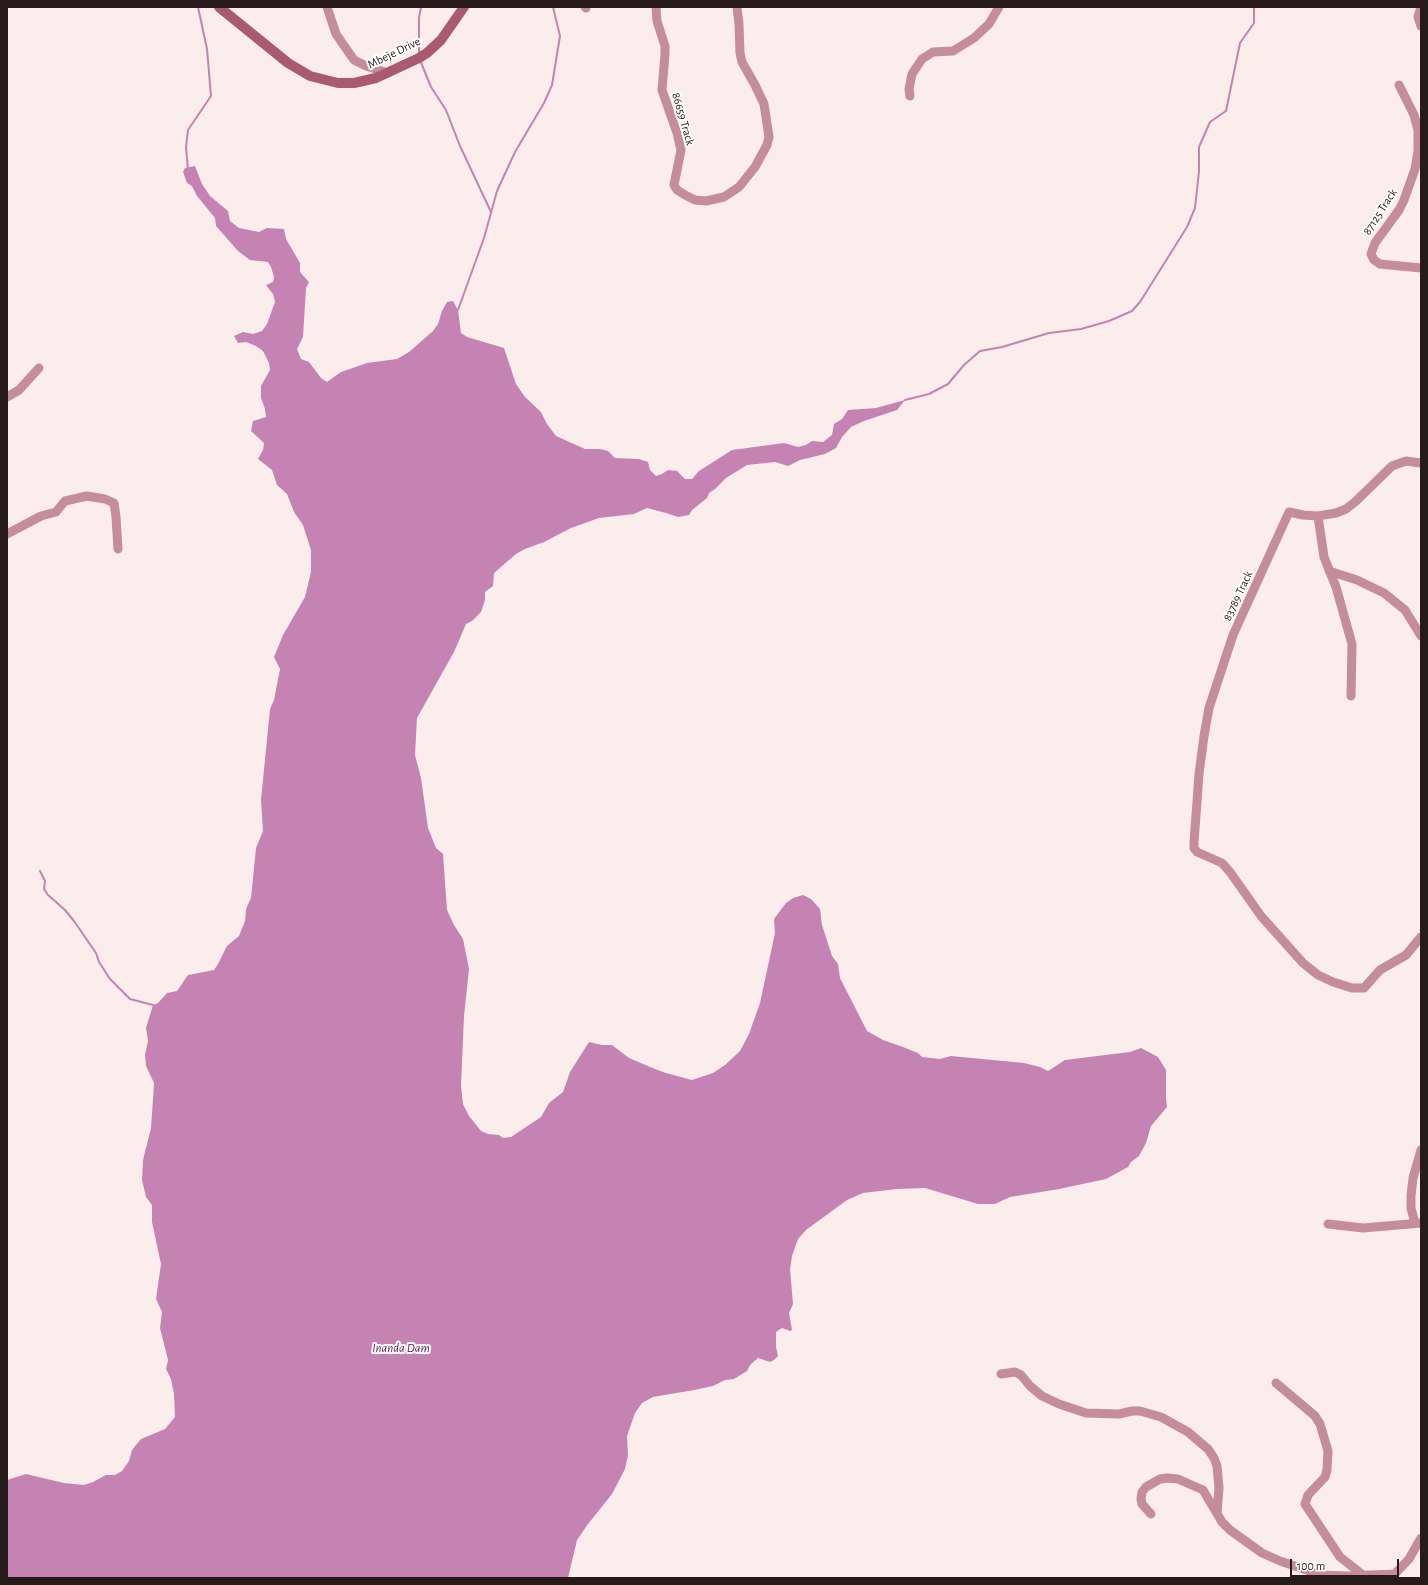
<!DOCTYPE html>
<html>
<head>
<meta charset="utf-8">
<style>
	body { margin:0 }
	#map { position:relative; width:1428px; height:1585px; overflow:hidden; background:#fbedeb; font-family:"Alegreya Sans",sans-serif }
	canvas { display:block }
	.frame { position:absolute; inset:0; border:8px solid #271b1a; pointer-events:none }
	.scale { position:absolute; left:1290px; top:1559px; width:109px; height:18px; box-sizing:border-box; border:2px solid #271b1a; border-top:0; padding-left:5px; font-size:12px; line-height:14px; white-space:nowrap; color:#271b1a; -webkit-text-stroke:3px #fff; paint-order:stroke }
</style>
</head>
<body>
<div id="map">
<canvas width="1428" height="1585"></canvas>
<div class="frame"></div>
<div class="scale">100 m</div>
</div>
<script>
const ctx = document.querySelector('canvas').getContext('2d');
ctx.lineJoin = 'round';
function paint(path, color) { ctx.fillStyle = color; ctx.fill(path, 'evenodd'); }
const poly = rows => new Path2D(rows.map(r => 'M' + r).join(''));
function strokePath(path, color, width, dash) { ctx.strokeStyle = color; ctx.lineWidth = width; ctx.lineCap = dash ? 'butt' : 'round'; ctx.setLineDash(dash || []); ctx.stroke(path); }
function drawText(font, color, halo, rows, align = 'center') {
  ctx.font = font + ' "Alegreya Sans",sans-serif'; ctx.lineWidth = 4; ctx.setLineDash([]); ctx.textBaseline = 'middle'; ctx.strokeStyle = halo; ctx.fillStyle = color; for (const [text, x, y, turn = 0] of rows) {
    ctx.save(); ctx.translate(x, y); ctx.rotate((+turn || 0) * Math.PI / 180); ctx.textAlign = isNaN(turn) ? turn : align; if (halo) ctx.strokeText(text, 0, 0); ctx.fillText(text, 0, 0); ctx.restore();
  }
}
const water = poly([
	[195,166,202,184,210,196,228,211,230,221,239,228,259,232,267,228,284,229,286,239,300,263,300,272,309,282,306,288,303,337,297,349,301,359,309,362,321,378,327,382,341,372,367,363,397,359,409,352,433,331,438,324,442,311,447,302,453,301,458,310,461,333,467,337,504,348,516,384,525,397,541,412,547,424,556,436,585,449,600,449,608,451,615,458,639,459,648,462,650,470,656,476,662,474,668,470,677,471,685,479,692,479,699,471,732,450,784,443,798,447,806,445,812,441,823,442,832,435,834,424,842,419,848,410,876,408,905,400,897,410,864,421,851,427,842,437,836,448,825,454,800,460,788,466,775,462,747,465,726,478,715,489,709,493,707,498,692,510,689,515,678,517,666,513,647,508,634,514,599,518,571,528,544,542,525,549,516,554,494,573,493,586,485,592,485,600,481,612,472,621,466,624,454,652,417,718,415,755,421,778,428,828,436,848,443,854,447,910,454,925,463,939,469,969,464,1016,461,1086,463,1104,469,1116,481,1131,488,1134,499,1135,503,1138,511,1137,541,1117,549,1103,563,1092,570,1072,589,1042,602,1045,612,1045,629,1058,655,1069,666,1073,692,1080,713,1073,725,1065,740,1051,749,1034,760,1003,775,933,774,919,786,903,793,898,803,895,811,899,820,909,822,925,832,956,838,964,840,978,867,1031,883,1040,903,1047,918,1053,922,1057,940,1059,951,1056,1024,1063,1040,1067,1048,1071,1065,1060,1130,1052,1141,1048,1158,1057,1166,1070,1166,1098,1167,1107,1151,1126,1146,1143,1139,1156,1131,1162,1128,1167,1106,1179,1059,1189,1010,1197,995,1204,978,1204,925,1188,897,1189,863,1193,847,1200,806,1230,798,1239,792,1256,790,1269,793,1304,789,1313,792,1330,790,1331,782,1328,776,1332,776,1347,778,1356,774,1360,770,1362,758,1358,750,1365,747,1371,734,1379,725,1380,713,1386,694,1390,653,1397,642,1403,635,1413,627,1436,628,1455,625,1469,612,1494,588,1524,577,1540,568,1578,7,1578,7,1480,26,1474,64,1483,84,1485,93,1482,106,1475,115,1475,122,1471,129,1461,132,1450,141,1439,165,1429,175,1417,174,1394,171,1379,166,1369,168,1360,160,1328,162,1312,156,1299,161,1264,152,1222,152,1205,146,1197,142,1180,143,1160,151,1128,153,1099,154,1083,146,1066,145,1055,148,1041,146,1028,153,1005,158,1003,167,993,177,991,188,975,214,970,218,964,227,946,239,936,245,921,246,909,251,898,256,848,263,831,261,800,270,709,274,700,280,669,274,657,283,635,305,597,311,572,311,550,303,525,294,512,287,494,277,485,272,470,258,459,263,450,264,443,251,431,253,421,266,417,265,409,261,398,261,386,270,370,269,363,263,351,256,346,246,342,238,343,234,336,243,332,253,334,262,331,267,324,275,302,273,294,266,285,273,282,274,277,271,267,268,262,250,260,238,251,216,226,215,218,197,196,192,186,187,183,183,172,185,168]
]);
const stream = poly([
	[419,54,419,18,421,7],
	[420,60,431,87,446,110,460,146,491,212],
	[188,169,186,147,188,130,211,96,207,49,198,7],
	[458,310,484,238,497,191,515,152,544,103,552,85,560,36,553,7],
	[905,400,929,394,948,384,964,365,980,351,1002,347,1049,333,1081,329,1109,321,1132,311,1140,302,1187,227,1195,208,1199,171,1199,147,1210,122,1226,111,1240,43,1254,23,1254,7],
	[40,871,45,881,44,889,48,895,65,910,74,921,96,953,99,962,110,979,130,999,153,1005]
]);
const street = poly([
	[327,7,336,34,354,60,366,66,388,73],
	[585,7,586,8],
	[656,7,657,21,665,46,665,54,662,90,677,133,681,150,674,185,677,190,685,195,695,200,706,201,724,197,739,187,755,167,767,145,769,137,764,104,755,85,742,62,740,53,739,24,737,7],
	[1421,7,1418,17,1421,26],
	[1399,85,1414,115,1418,130,1418,151,1415,169,1404,200,1399,210,1375,243,1371,254,1374,260,1380,264,1421,268],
	[910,96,909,89,912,74,922,59,933,52,953,51,974,38,989,24,999,7],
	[7,397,19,390,39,368],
	[1421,463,1406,461,1392,466,1355,502,1346,509,1336,513,1318,516,1303,515,1289,512,1233,635,1209,708,1204,736,1199,774,1194,842,1194,848,1197,852,1222,863,1230,872,1261,916,1303,963,1318,975,1333,982,1352,988,1364,988,1380,970,1406,955,1421,937],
	[1318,516,1324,557,1336,587,1352,644,1351,696],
	[7,534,41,516,56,512,65,501,87,496,105,499,114,503,116,517,118,549],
	[1329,571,1357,580,1384,593,1405,610,1421,636],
	[1415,1223,1411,1208,1411,1196,1413,1178,1421,1150],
	[1328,1224,1363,1228,1421,1223],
	[1001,1374,1015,1372,1021,1375,1030,1386,1042,1396,1059,1404,1086,1413,1119,1414,1132,1411,1140,1411,1161,1417,1188,1432,1208,1449,1214,1458,1217,1466,1219,1488,1217,1513],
	[1276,1383,1308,1410,1315,1416,1320,1424,1328,1451,1327,1470,1325,1477,1308,1495,1305,1504,1340,1557,1363,1575],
	[1151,1514,1142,1504,1141,1499,1142,1492,1146,1487,1160,1479,1167,1478,1178,1479,1203,1490,1222,1522,1230,1530,1262,1553,1280,1561,1321,1575,1346,1576,1395,1574],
	[1391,1578,1409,1559,1421,1538]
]);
const secondary = poly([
	[219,7,288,63,310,76,338,83,354,83,376,78,419,58,427,53,441,40,464,7]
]);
const streetNames = [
	["Mbeje Drive",394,53,-26],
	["86659 Track",683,119,74],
	["87125 Track",1380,212,-57],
	["83789 Track",1238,596,-65]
];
const waterNames = [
	["Inanda Dam",401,1348]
];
paint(water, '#c483b3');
strokePath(stream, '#c483b3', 2);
strokePath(street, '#c58c9b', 9);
strokePath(secondary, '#aa5972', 10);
drawText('12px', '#271b1a', '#fff', streetNames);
drawText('italic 13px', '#621654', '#fff', waterNames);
</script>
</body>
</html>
